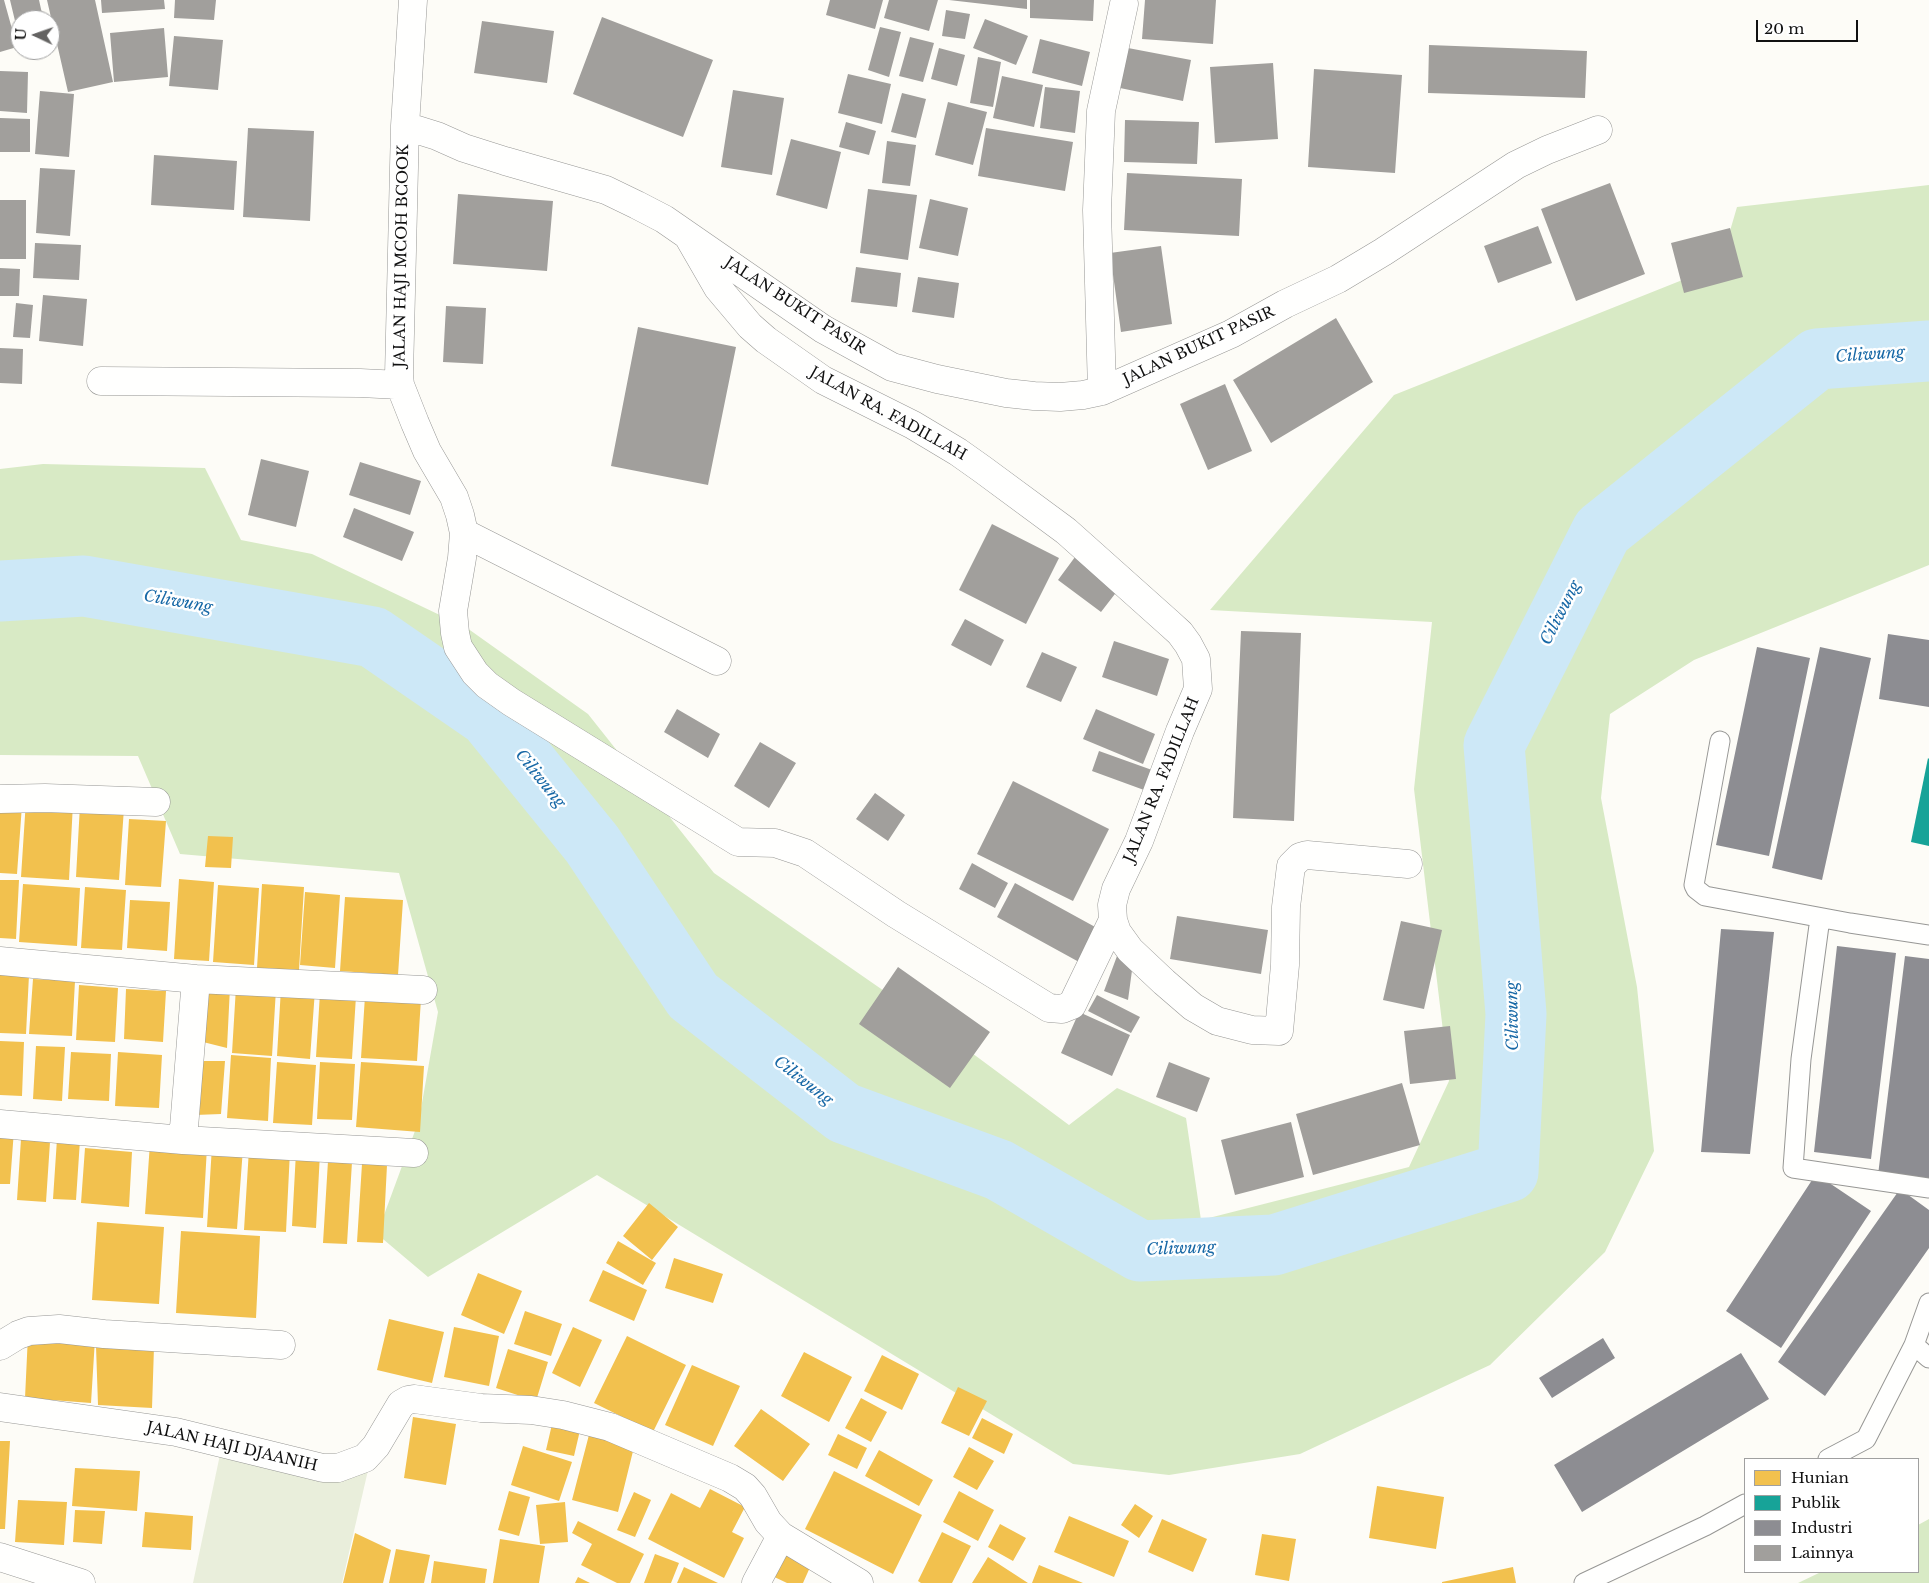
<!DOCTYPE html>
<html>
<head>
<meta charset="utf-8">
<style>
	body { margin:0 }
	#map { position:relative; width:1929px; height:1583px; overflow:hidden; background:#fdfcf7; font-family:"Libre Baskerville",serif }
	canvas { display:block }
	.legend { position:absolute; left:1744px; top:1458px; width:175px; height:115px; box-sizing:border-box; background:#fff; border:1px solid #a0a0a0; margin:0; padding:6px 9px; list-style:none; font-size:15px; color:#111 }
	.legend li { display:flex; align-items:center; gap:10px; height:25px }
	.legend b { width:25px; border:1px solid #a0a0a0 }
	.north { position:absolute; left:10px; top:10px; width:50px; height:50px; box-sizing:border-box; background:#fff; border:1px solid #a0a0a0; border-radius:50%; rotate:273deg; font-size:14px; font-weight:700; line-height:20px; text-align:center; color:#111 }
	.north::after { content:''; display:block; margin:auto; width:18px; height:22px; background:#646362; clip-path:polygon(50% 0,100% 100%,50% 72%,0 100%) }
	.scale { position:absolute; left:1756px; top:20px; width:102px; height:22px; box-sizing:border-box; border:2px solid #111; border-top:0; padding-left:6px; font-size:15px; line-height:18px; white-space:nowrap; color:#111; -webkit-text-stroke:4px #fff; paint-order:stroke }
</style>
</head>
<body>
<div id="map">
<canvas width="1929" height="1583"></canvas>
<ul class="legend">
<li><b style="height:14px;background:#f2c14e"></b>Hunian</li>
<li><b style="height:14px;background:#17a398"></b>Publik</li>
<li><b style="height:14px;background:#8d8d92"></b>Industri</li>
<li><b style="height:14px;background:#a19f9c"></b>Lainnya</li>
</ul>
<div class="north">U</div>
<div class="scale">20 m</div>
</div>
<script>
const ctx = document.querySelector('canvas').getContext('2d');
ctx.lineJoin = 'round';
function paint(path, color) { ctx.fillStyle = color; ctx.fill(path, 'evenodd'); }
const poly = rows => new Path2D(rows.map(r => 'M' + r).join(''));
function strokePath(path, color, width, dash) { ctx.strokeStyle = color; ctx.lineWidth = width; ctx.lineCap = dash ? 'butt' : 'round'; ctx.setLineDash(dash || []); ctx.stroke(path); }
function drawText(font, color, halo, rows, align = 'center') {
  ctx.font = font + ' "Libre Baskerville",serif'; ctx.lineWidth = 5; ctx.setLineDash([]); ctx.textBaseline = 'middle'; ctx.strokeStyle = halo; ctx.fillStyle = color; for (const [text, x, y, turn = 0] of rows) {
    ctx.save(); ctx.translate(x, y); ctx.rotate((+turn || 0) * Math.PI / 180); ctx.textAlign = isNaN(turn) ? turn : align; if (halo) ctx.strokeText(text, 0, 0); ctx.fillText(text, 0, 0); ctx.restore();
  }
}
const forest = poly([
	[1929,185,1929,565,1694,660,1610,714,1601,798,1637,987,1654,1151,1605,1252,1490,1365,1300,1454,1169,1475,1073,1464,597,1175,428,1277,377,1234,419,1120,438,1012,399,873,180,854,138,756,0,755,0,469,43,464,205,468,241,540,312,554,467,628,588,714,714,873,949,1036,1069,1125,1117,1088,1186,1118,1201,1220,1409,1167,1449,1081,1414,789,1432,622,1210,610,1394,395,1720,265,1737,207],
	[1929,1519,1929,1583,1798,1583,1821,1572,1918,1572,1918,1525]
]);
const cemetery = poly([
	[222,1445,369,1466,342,1583,193,1583]
]);
const homes = poly([
	[26,800,73,803,69,880,21,877],
	[22,805,17,874,0,873,0,808],
	[80,805,124,808,119,880,76,877],
	[129,819,166,821,161,887,125,885],
	[208,836,233,837,231,868,205,867],
	[179,879,214,882,209,961,174,959],
	[0,880,19,880,16,939,0,938],
	[23,884,80,888,77,946,19,942],
	[262,884,304,887,299,970,257,968],
	[218,885,259,888,254,965,213,962],
	[85,887,126,890,122,950,81,948],
	[305,892,340,895,335,968,300,965],
	[345,897,403,900,398,975,340,971],
	[130,900,170,902,167,951,127,948],
	[0,973,29,975,26,1034,0,1033],
	[33,979,75,981,72,1036,29,1034],
	[79,985,118,988,115,1042,76,1040],
	[230,987,227,1048,195,1040,203,992],
	[236,987,276,989,272,1056,232,1053],
	[281,988,315,990,310,1059,277,1056],
	[126,989,166,991,163,1042,124,1039],
	[320,993,356,996,352,1059,316,1057],
	[365,996,421,999,417,1061,361,1058],
	[0,1041,24,1042,22,1096,0,1095],
	[36,1046,65,1047,62,1101,33,1099],
	[71,1052,111,1054,109,1101,68,1099],
	[118,1052,162,1055,159,1108,115,1106],
	[231,1055,271,1058,268,1121,227,1118],
	[197,1061,225,1061,221,1114,195,1115],
	[277,1062,316,1065,312,1125,273,1123],
	[320,1062,355,1064,352,1120,317,1119],
	[361,1062,424,1066,420,1132,356,1127],
	[0,1129,14,1130,10,1184,0,1184],
	[21,1139,50,1142,46,1202,17,1200],
	[57,1139,80,1140,76,1200,53,1199],
	[150,1143,207,1147,203,1218,145,1214],
	[212,1146,243,1148,237,1229,207,1227],
	[85,1148,132,1152,129,1207,81,1203],
	[249,1149,290,1151,286,1232,244,1230],
	[296,1152,320,1153,316,1228,292,1226],
	[328,1161,352,1162,347,1244,323,1243],
	[362,1164,387,1165,383,1243,357,1242],
	[649,1203,678,1227,652,1260,623,1236],
	[97,1222,164,1227,159,1304,92,1300],
	[181,1231,260,1236,256,1318,176,1313],
	[618,1241,656,1263,643,1285,606,1263],
	[674,1258,723,1274,713,1303,665,1288],
	[603,1270,647,1290,634,1321,589,1301],
	[478,1273,522,1291,504,1334,461,1315],
	[525,1311,562,1324,551,1356,514,1344],
	[389,1319,444,1332,432,1383,377,1370],
	[454,1327,499,1336,489,1386,444,1377],
	[573,1327,602,1340,580,1387,552,1373],
	[28,1335,95,1339,91,1403,25,1398],
	[627,1336,686,1365,653,1432,594,1403],
	[96,1346,154,1347,152,1408,98,1405],
	[508,1349,548,1362,536,1401,496,1388],
	[804,1352,852,1377,829,1422,781,1396],
	[882,1355,919,1374,902,1410,864,1391],
	[692,1365,740,1386,713,1446,665,1425],
	[958,1387,987,1401,969,1436,941,1423],
	[861,1398,887,1412,871,1442,845,1428],
	[761,1409,810,1444,783,1481,734,1446],
	[413,1417,456,1424,446,1485,404,1478],
	[982,1418,1013,1434,1004,1454,972,1438],
	[553,1420,581,1426,574,1456,546,1450],
	[590,1431,635,1443,618,1512,572,1500],
	[838,1434,867,1448,857,1469,828,1455],
	[0,1441,10,1441,5,1529,0,1529],
	[523,1446,572,1462,559,1501,511,1485],
	[969,1447,994,1461,977,1490,953,1477],
	[879,1450,933,1480,919,1506,865,1476],
	[75,1468,140,1471,137,1511,72,1506],
	[834,1471,922,1515,893,1574,805,1529],
	[1377,1486,1444,1497,1436,1549,1369,1538],
	[710,1489,745,1507,732,1532,744,1538,724,1578,648,1539,671,1493,700,1508],
	[509,1491,530,1497,519,1536,498,1530],
	[959,1491,994,1510,978,1541,943,1522],
	[634,1492,651,1500,635,1537,617,1530],
	[18,1500,67,1502,64,1545,15,1542],
	[565,1502,568,1542,540,1544,536,1505],
	[1135,1504,1153,1516,1139,1538,1121,1525],
	[75,1510,105,1511,102,1544,73,1542],
	[145,1512,193,1516,191,1550,142,1547],
	[1069,1516,1129,1541,1114,1577,1054,1552],
	[1162,1519,1207,1539,1193,1572,1148,1552],
	[578,1521,644,1554,630,1583,617,1583,581,1565,592,1544,572,1533],
	[1000,1524,1026,1538,1013,1561,988,1547],
	[942,1532,971,1546,952,1583,921,1583,918,1581],
	[355,1533,391,1550,383,1583,343,1583],
	[1262,1534,1296,1539,1289,1581,1255,1575],
	[500,1539,545,1546,539,1583,493,1583],
	[396,1549,430,1555,424,1583,389,1583],
	[777,1549,811,1565,803,1583,787,1583,766,1573],
	[655,1554,679,1563,671,1583,644,1583],
	[988,1557,1028,1583,972,1583],
	[434,1561,487,1569,485,1583,431,1583],
	[1039,1565,1083,1583,1032,1583],
	[684,1567,718,1583,677,1583],
	[1513,1567,1516,1583,1442,1583,1442,1582],
	[578,1577,590,1583,575,1583]
]);
const public = poly([
	[1928,758,1929,759,1929,846,1911,842]
]);
const industry = poly([
	[1888,634,1929,640,1929,707,1879,699],
	[1757,647,1810,658,1769,856,1716,845],
	[1820,647,1871,658,1822,880,1772,868],
	[1721,929,1774,932,1750,1154,1701,1152],
	[1837,946,1896,953,1871,1159,1814,1152],
	[1905,956,1929,959,1929,1181,1878,1175],
	[1816,1174,1871,1211,1781,1348,1726,1311],
	[1900,1189,1929,1210,1929,1248,1825,1396,1778,1362],
	[1603,1338,1615,1358,1552,1398,1539,1378],
	[1741,1353,1769,1399,1582,1512,1554,1465]
]);
const river = poly([
	[0,591,84,586,373,637,489,717,592,844,693,996,844,1113,999,1170,1140,1251,1274,1245,1508,1172,1516,1014,1494,745,1602,531,1817,359,1929,351]
]);
const building = poly([
	[0,0,4,0,17,47,0,52],
	[10,0,39,0,43,18,34,20,20,20,20,24,16,25],
	[47,0,95,0,113,82,68,92],
	[101,0,164,0,165,9,102,13],
	[175,0,216,0,214,20,174,18],
	[830,0,883,0,875,29,826,15],
	[889,0,938,0,929,31,884,18],
	[949,0,1027,0,1027,9],
	[1030,0,1094,0,1093,21,1030,18],
	[1145,0,1216,0,1213,44,1142,39],
	[946,10,970,14,965,39,942,36],
	[602,17,713,60,683,137,573,94],
	[985,19,1028,36,1016,65,973,48],
	[482,21,554,31,547,83,474,73],
	[880,27,901,32,889,77,868,70],
	[164,28,168,77,114,82,110,33],
	[174,36,223,40,218,90,169,86],
	[910,37,934,43,923,82,899,76],
	[1040,39,1090,52,1082,86,1032,73],
	[1429,45,1587,51,1585,98,1428,93],
	[939,48,965,55,957,86,931,79],
	[1128,48,1191,60,1183,101,1120,88],
	[978,57,1001,62,993,107,970,103],
	[1273,63,1278,139,1215,143,1210,67],
	[1314,69,1402,75,1395,173,1308,167],
	[0,71,28,72,27,113,0,111],
	[848,74,891,84,882,124,838,113],
	[1002,76,1043,85,1034,127,993,118],
	[1045,87,1080,91,1075,133,1040,128],
	[733,90,784,98,772,175,721,167],
	[40,91,74,94,69,157,35,154],
	[902,93,926,99,916,138,891,132],
	[948,102,987,112,973,165,935,155],
	[0,118,30,119,30,152,0,152],
	[1125,120,1199,122,1197,164,1124,162],
	[846,122,876,131,869,155,839,147],
	[248,128,314,131,310,221,243,217],
	[986,128,1073,142,1065,191,978,176],
	[791,139,841,152,827,209,776,195],
	[887,141,916,145,910,186,882,183],
	[154,155,237,161,234,210,151,205],
	[40,168,75,170,70,236,36,233],
	[1127,173,1242,179,1239,236,1124,230],
	[1610,183,1645,274,1576,301,1541,209],
	[868,189,917,195,908,260,860,253],
	[458,194,553,201,547,271,453,264],
	[930,199,968,208,958,256,919,248],
	[0,200,26,200,26,259,0,259],
	[1538,226,1552,263,1498,283,1484,246],
	[1730,228,1743,277,1684,293,1671,243],
	[35,243,81,245,79,280,33,278],
	[1161,246,1172,324,1121,332,1110,253],
	[856,267,901,273,897,307,851,302],
	[0,268,20,269,19,296,0,296],
	[918,277,959,283,954,318,912,312],
	[43,295,87,299,83,346,39,341],
	[16,303,33,305,30,338,13,337],
	[446,306,486,308,483,364,443,362],
	[1336,318,1373,382,1271,443,1233,380],
	[638,327,736,347,708,485,611,466],
	[0,348,23,349,22,384,0,383],
	[1225,384,1252,451,1208,470,1180,404],
	[261,459,309,471,296,527,248,515],
	[360,462,421,481,410,515,349,495],
	[354,508,414,532,402,561,343,537],
	[992,524,1059,558,1026,624,959,590],
	[1075,557,1118,590,1101,612,1058,580],
	[965,619,1004,640,991,666,951,645],
	[1241,631,1301,633,1294,821,1233,818],
	[1114,641,1169,659,1157,696,1102,677],
	[1042,652,1077,667,1061,702,1026,687],
	[677,709,720,734,708,758,664,732],
	[1096,709,1155,734,1143,764,1083,739],
	[760,742,796,763,769,808,734,786],
	[1099,751,1152,770,1144,790,1092,771],
	[1013,781,1109,829,1073,901,977,854],
	[875,793,905,815,888,841,856,819],
	[972,863,1008,883,995,908,959,889],
	[1015,883,1097,928,1079,962,997,917],
	[1177,916,1268,930,1261,974,1170,959],
	[1401,921,1442,930,1424,1009,1383,1000],
	[1120,948,1133,963,1128,1000,1104,991],
	[898,967,990,1032,950,1088,859,1024],
	[1097,995,1140,1017,1131,1033,1088,1011],
	[1079,1012,1130,1035,1112,1076,1061,1053],
	[1450,1026,1456,1079,1410,1084,1404,1031],
	[1169,1062,1210,1078,1197,1112,1156,1097],
	[1402,1083,1420,1145,1313,1175,1296,1114],
	[1291,1122,1304,1177,1235,1195,1221,1140]
]);
const service = poly([
	[1720,741,1694,885,1696,889,1705,896,1850,923,1929,935],
	[1820,918,1801,1059,1793,1168,1929,1188],
	[1914,1345,1929,1358],
	[1828,1459,1866,1439,1914,1345,1929,1303],
	[1584,1583,1705,1526,1745,1504]
]);
const minor = poly([
	[413,0,405,126,399,375,400,385,415,423,427,451,454,497,460,515,464,533,462,558,453,611,455,633,458,647,475,673,487,685,511,702,738,842,775,843,805,853,896,914,1049,1008,1062,1009,1072,1005,1113,920],
	[405,126,437,136,464,148,505,161,606,190,637,205,664,219,823,329,892,367,937,379,1006,393,1034,396,1060,397,1083,395,1102,391,1231,334,1285,304,1338,279,1383,252,1516,165,1547,150,1598,130],
	[688,236,718,288,750,326,766,340,823,380,913,425,958,452,982,469,1066,531,1169,623,1180,633,1188,644,1196,659,1198,689,1180,731,1139,841,1116,889,1112,905,1113,920,1117,932,1130,950,1164,982,1193,1007,1217,1021,1252,1030,1279,1031,1285,965,1286,907,1291,866,1300,857,1307,855,1408,864],
	[101,381,360,383,400,385],
	[1102,391,1097,210,1101,111,1124,4],
	[464,533,717,661],
	[0,799,45,798,156,802],
	[0,961,196,979,423,990],
	[0,1124,183,1140,414,1153],
	[183,1140,196,979],
	[0,1346,18,1335,29,1331,59,1329,104,1334,281,1345],
	[0,1407,176,1432,323,1468,338,1468,365,1458,376,1446,401,1404,408,1400,414,1399,481,1408,531,1410,563,1415,610,1427,730,1478,745,1487,753,1496,768,1522,781,1536,859,1583],
	[0,1557,81,1583],
	[756,1583,781,1536]
]);
const streetNames = [
	["JALAN HAJI MCOH BCOOK",402,256,-89],
	["JALAN BUKIT PASIR",795,306,33],
	["JALAN BUKIT PASIR",1199,346,-25],
	["JALAN RA. FADILLAH",888,414,29],
	["JALAN RA. FADILLAH",1162,780,-68],
	["JALAN HAJI DJAANIH",232,1447,13]
];
const waterNames = [
	["Ciliwung",1870,355,-4],
	["Ciliwung",178,602,10],
	["Ciliwung",1561,613,-63],
	["Ciliwung",540,779,51],
	["Ciliwung",1513,1016,-91],
	["Ciliwung",803,1081,38],
	["Ciliwung",1181,1249,-2]
];
paint(forest, '#d8eac5');
paint(cemetery, '#e9eedb');
paint(homes, '#f2c14e');
paint(public, '#17a398');
paint(industry, '#8d8d92');
strokePath(river, '#cde8f7', 61);
paint(building, '#a19f9c');
strokePath(service, '#979795', 21);
strokePath(minor, '#979795', 29);
strokePath(service, '#fffffe', 19);
strokePath(minor, '#fffffe', 28);
drawText('15px', '#111', '#fff', streetNames);
drawText('italic 16px', '#1768a6', '#fff', waterNames);
</script>
</body>
</html>
